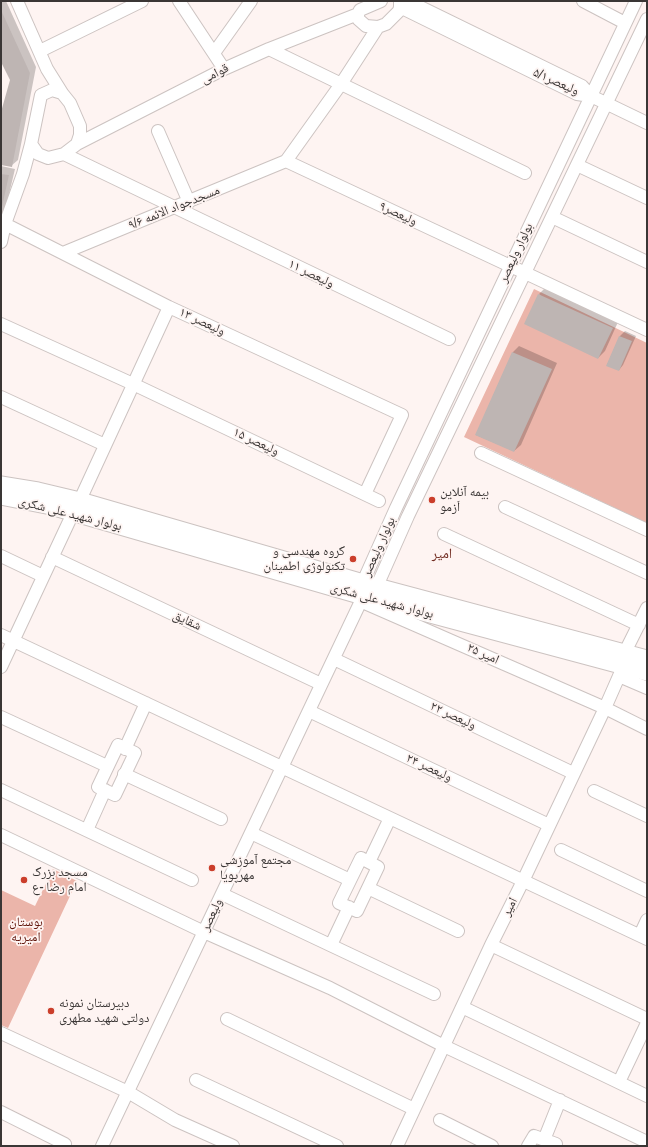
<!DOCTYPE html>
<html>
<head>
<meta charset="utf-8">
<style>
	body { margin:0 }
	#map { position:relative; width:648px; height:1147px; overflow:hidden; background:#fef4f2; font-family:"Archivo Narrow",sans-serif }
	canvas { display:block }
	.frame { position:absolute; inset:0; border:2px solid #3a3635; pointer-events:none }
</style>
</head>
<body>
<div id="map">
<canvas width="648" height="1147"></canvas>
<div class="frame"></div>
</div>
<script>
const ctx = document.querySelector('canvas').getContext('2d');
ctx.lineJoin = 'round';
function paint(path, color) { ctx.fillStyle = color; ctx.fill(path, 'evenodd'); }
const poly = rows => new Path2D(rows.map(r => 'M' + r).join(''));
function strokePath(path, color, width, dash) { ctx.strokeStyle = color; ctx.lineWidth = width; ctx.lineCap = dash ? 'butt' : 'round'; ctx.setLineDash(dash || []); ctx.stroke(path); }
function drawText(font, color, halo, rows, align = 'center') {
  ctx.font = font + ' "Archivo Narrow","Noto Naskh Arabic",sans-serif'; ctx.lineWidth = 3.5; ctx.setLineDash([]); ctx.textBaseline = 'middle'; ctx.strokeStyle = halo; ctx.fillStyle = color; for (const [text, x, y, turn = 0] of rows) {
    ctx.save(); ctx.translate(x, y); ctx.rotate((+turn || 0) * Math.PI / 180); ctx.textAlign = isNaN(turn) ? turn : align; if (halo) ctx.strokeText(text, 0, 0); ctx.fillText(text, 0, 0); ctx.restore();
  }
}
const green = poly([
	[534,289,647,343,647,523,464,437],
	[53,869,77,881,8,1028,1,1025,1,890,35,906]
]);
const shadow = poly([
	[1,1,6,1,36,67,18,160,11,166,1,164,1,116,11,80,1,59],
	[1,166,15,169,1,228],
	[545,288,618,322,605,351,598,358,539,294],
	[625,331,636,336,623,365,619,370,607,365,620,336],
	[519,346,557,363,521,445,514,451,476,435,513,352]
]);
const building = poly([
	[1,10,30,73,12,167,1,165,1,112,10,80,1,62],
	[1,174,9,175,2,207,1,207],
	[538,294,613,328,598,359,524,324],
	[619,336,632,341,619,371,606,366],
	[512,352,552,369,514,452,475,435]
]);
const minor = poly([
	[17,1,47,69,62,93],
	[179,1,224,69],
	[381,1,360,10,358,14,358,19,366,26,378,27,386,24,399,11,400,7,400,1],
	[408,1,582,86,591,96,647,123],
	[583,1,625,23],
	[400,7,577,94,591,96],
	[269,49,525,173],
	[40,51,142,1],
	[214,53,251,1],
	[52,90,62,93,70,103,80,126,80,135,77,144,64,154,48,158,38,154,31,144,41,95,52,90],
	[158,131,189,202],
	[77,144,224,69,269,49,358,14],
	[64,154,449,339],
	[286,161,647,330],
	[286,161,341,84,378,27],
	[577,165,647,198],
	[552,217,647,262],
	[5,224,169,307,402,415,365,494],
	[1,242,5,224,23,174,31,144],
	[63,253,286,161],
	[1,324,133,384,379,501],
	[1,397,105,445],
	[481,453,647,530],
	[80,500,169,307],
	[505,507,647,573],
	[444,534,639,625],
	[1,556,43,576],
	[52,557,321,684],
	[370,591,377,586,408,516,647,19],
	[367,604,605,708,647,729],
	[1,635,647,939],
	[625,652,647,608],
	[334,659,573,773],
	[1,667,73,513],
	[619,676,647,688],
	[309,711,549,825],
	[1,717,107,766],
	[118,745,135,753,115,795,98,787,118,745],
	[125,749,146,703],
	[124,774,221,819],
	[1,790,192,880],
	[594,791,647,816],
	[87,830,105,790],
	[251,833,350,880],
	[1,835,204,932,330,988,444,1046,647,1142],
	[561,850,647,891],
	[361,858,378,867,357,911,339,903,361,858],
	[369,862,390,818],
	[368,888,458,931],
	[222,894,434,994],
	[640,935,647,920],
	[331,945,349,907],
	[491,945,647,1019],
	[462,1007,647,1096],
	[227,1019,414,1109],
	[1,1033,128,1092,175,1120,233,1146],
	[196,1080,337,1146],
	[619,1082,647,1023],
	[1,1112,65,1144],
	[440,1120,492,1146],
	[544,1140,560,1100],
	[102,1146,361,601,363,597,363,582,396,508,636,1],
	[397,1146,491,945,523,881,605,708,623,667],
	[528,1146,534,1136,556,1144,555,1146]
]);
const major = poly([
	[1,484,38,490,80,500,377,586,647,658],
	[1,497,51,507,363,597,647,673]
]);
const markers = [
	[432,500,4,"#cb3e2b"],
	[353,559,4,"#cb3e2b"],
	[212,868,4,"#cb3e2b"],
	[24,880,4,"#cb3e2b"],
	[51,1011,4,"#cb3e2b"]
];
const streetNames = [
	["قوامی",215,74,-27],
	["ولیعصر۵/۱",556,82,24],
	["مسجدجواد الائمه ۹/۶",174,208,-22],
	["ولیعصر۹",398,214,25],
	["بولوار ولیعصر",516,253,-65],
	["ولیعصر ۱۱",311,274,26],
	["ولیعصر ۱۳",202,322,25],
	["ولیعصر ۱۵",256,442,25],
	["بولوار شهید علی شکری",70,514,14],
	["بولوار ولیعصر",379,547,-66],
	["بولوار شهید علی شکری",382,601,15],
	["شقایق",187,621,25],
	["امیر ۲۵",483,654,24],
	["ولیعصر ۲۲",453,716,25],
	["ولیعصر ۲۴",429,768,25],
	["امیر",510,907,-63],
	["ولیعصر",212,915,-65]
];
const poiNames = [
	["بیمه آنلاین",440,493],
	["اَزمو",440,508],
	["گروه مهندسی و",345,552,"right"],
	["تکنولوژی اطمینان",345,567,"right"],
	["مجتمع آموزشی",220,861],
	["مهرپویا",220,876],
	["مسجد بزرگ",32,873],
	["امام رضا -ع",32,888],
	["دبیرستان نمونه",59,1004],
	["دولتی شهید مطهری",59,1019]
];
const parkNames = [
	["بوستان",26,923],
	["امیریه",26,938]
];
const neighbourhoodNames = [
	["امیر",442,554]
];
paint(green, '#ebb5aa');
paint(shadow, '#0003');
paint(building, '#beb5b3');
strokePath(minor, '#ccc3c1', 14);
strokePath(major, '#ccc3c1', 17);
strokePath(minor, '#fff', 12);
strokePath(major, '#fff', 15);
for (const [x, y, r, color] of markers) { const dot = new Path2D(); dot.arc(x, y, r, 0, 2 * Math.PI); ctx.fillStyle = color; ctx.fill(dot); strokePath(dot, '#fef4f2', 1.5); }
drawText('13px', '#3a3635', '#fef4f2', streetNames);
drawText('13px', '#3a3635', '#fef4f2', poiNames, 'left');
drawText('13px', '#61150b', '#fef4f2', parkNames);
drawText('14px', '#722d22', '#fef4f2', neighbourhoodNames);
</script>
</body>
</html>
